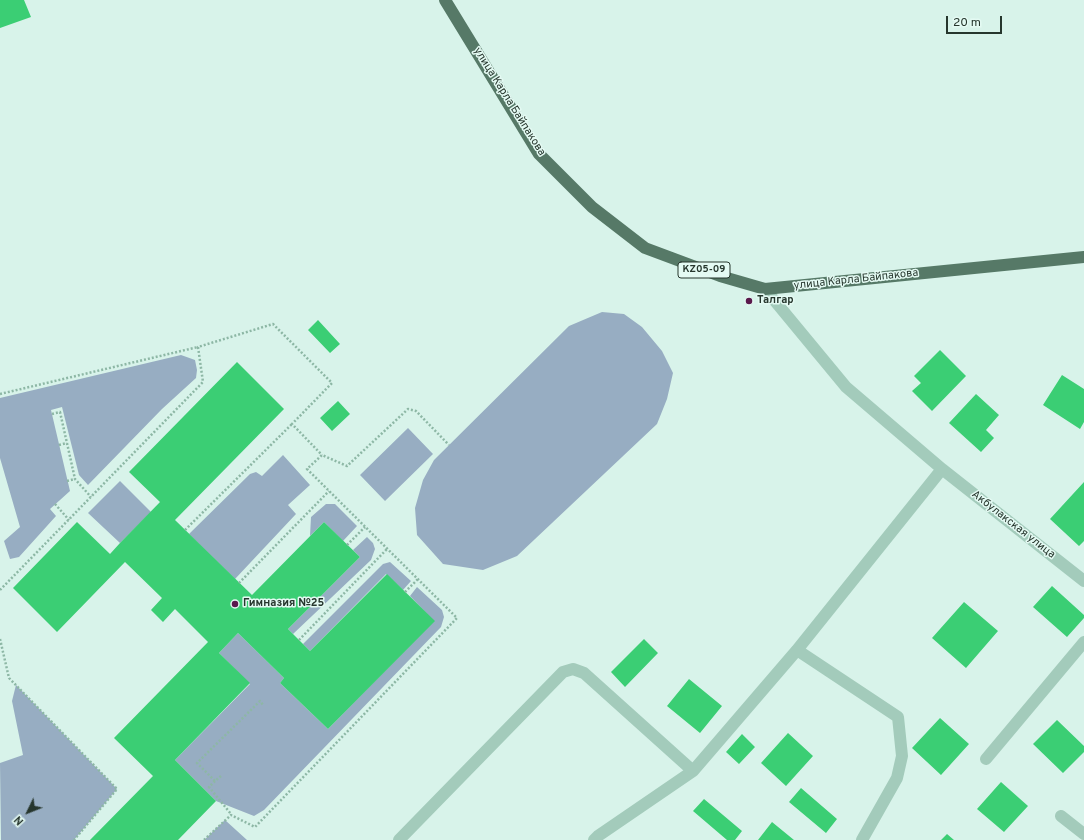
<!DOCTYPE html>
<html>
<head>
<meta charset="utf-8">
<style>
	body { margin:0 }
	#map { position:relative; width:1084px; height:840px; overflow:hidden; background:#d8f3ea; font-family:Overpass,sans-serif }
	canvas { display:block }
	.north { position:absolute; left:8px; top:792px; width:40px; height:40px; -webkit-text-stroke:3px #e4faf3; paint-order:stroke; rotate:227deg; font-size:11px; font-weight:700; line-height:16px; text-align:center; color:#26362d }
	.north::after { content:''; display:block; margin:auto; width:14px; height:18px; background:#26362d; clip-path:polygon(50% 0,100% 100%,50% 72%,0 100%) }
	.scale { position:absolute; left:946px; top:16px; width:56px; height:18px; box-sizing:border-box; border:2px solid #26362d; border-top:0; padding-left:5px; font-size:12px; line-height:14px; white-space:nowrap; color:#26362d; -webkit-text-stroke:3px #e4faf3; paint-order:stroke }
</style>
</head>
<body>
<div id="map">
<canvas width="1084" height="840"></canvas>
<div class="north">N</div>
<div class="scale">20 m</div>
</div>
<script>
const ctx = document.querySelector('canvas').getContext('2d');
ctx.lineJoin = 'round';
function paint(path, color) { ctx.fillStyle = color; ctx.fill(path, 'evenodd'); }
const poly = rows => new Path2D(rows.map(r => 'M' + r).join(''));
function strokePath(path, color, width, dash) { ctx.strokeStyle = color; ctx.lineWidth = width; ctx.lineCap = dash ? 'butt' : 'round'; ctx.setLineDash(dash || []); ctx.stroke(path); }
function drawText(font, color, halo, rows, align = 'center') {
  ctx.font = font + ' Overpass,sans-serif'; ctx.lineWidth = 3; ctx.setLineDash([]); ctx.textBaseline = 'middle'; ctx.strokeStyle = halo; ctx.fillStyle = color; for (const [text, x, y, turn = 0] of rows) {
    ctx.save(); ctx.translate(x, y); ctx.rotate((+turn || 0) * Math.PI / 180); ctx.textAlign = isNaN(turn) ? turn : align; if (halo) ctx.strokeText(text, 0, 0); ctx.fillText(text, 0, 0); ctx.restore();
  }
}
const green = poly([
	[602,312,624,314,642,327,662,351,673,373,667,399,657,424,517,556,483,570,443,564,417,535,415,508,423,480,434,460,569,326],
	[181,355,195,360,197,370,196,378,162,409,88,485,79,475,62,407,51,410,70,491,50,509,56,516,19,557,10,559,4,541,20,527,0,458,0,398],
	[408,428,433,454,385,501,360,475],
	[283,455,310,485,288,505,296,514,235,579,189,534,250,474,256,472,262,476],
	[120,481,151,512,120,543,88,513],
	[326,504,335,504,357,526,343,541,324,522,310,536,311,517],
	[367,537,373,543,375,549,371,560,293,634,288,629,360,557,353,550],
	[390,562,411,581,403,590,386,574,310,651,303,644,383,564],
	[417,587,442,610,444,617,441,627,264,810,254,816,216,801,175,760,250,684,219,653,238,633,284,678,280,683,328,729,434,621,410,596],
	[16,685,117,789,74,840,1,840,0,763,23,755,12,701],
	[225,820,247,840,204,840]
]);
const building = poly([
	[0,0,24,0,31,17,0,28],
	[318,320,340,344,330,353,308,330],
	[940,350,966,376,932,411,912,391,921,383,914,376],
	[237,362,284,409,175,520,252,595,324,522,360,557,288,629,310,651,387,574,435,621,328,729,280,683,284,678,238,633,219,653,250,683,175,760,216,801,178,840,90,840,153,776,114,738,208,642,175,609,163,622,151,610,162,598,125,562,57,632,13,588,77,522,110,554,120,543,160,502,129,472],
	[1062,375,1084,389,1084,422,1080,429,1043,405],
	[976,394,999,415,986,430,994,438,981,452,949,423],
	[338,401,350,414,332,431,320,418],
	[1084,482,1084,541,1079,546,1050,519],
	[1052,586,1084,615,1084,618,1067,637,1033,607],
	[964,602,998,631,966,668,932,638],
	[644,639,658,653,625,687,611,672],
	[689,679,722,706,700,733,667,706],
	[940,718,969,744,941,775,912,748],
	[1057,720,1084,746,1084,752,1063,773,1033,744],
	[788,733,813,756,786,786,761,763],
	[742,734,755,747,739,764,726,752],
	[1001,782,1028,806,1004,832,977,809],
	[801,788,837,819,826,833,789,802],
	[704,799,742,831,735,840,727,840,693,811],
	[772,822,794,840,758,840],
	[947,834,954,840,941,840]
]);
const path = poly([
	[0,394,198,347],
	[52,414,60,412,75,479,91,497],
	[59,445,67,443],
	[67,481,75,479],
	[55,504,69,520],
	[185,530,292,424],
	[347,545,365,527],
	[239,583,329,491],
	[0,590,203,382,198,347,273,324,332,383,292,424,322,455],
	[405,592,418,579],
	[0,639,9,678,117,789,74,840],
	[299,640,387,549],
	[221,776,215,781,197,763,260,701,263,705],
	[215,781,209,787,231,814],
	[204,840,231,815,255,827,457,618,307,469,322,455,347,466,408,409,416,411,449,445]
]);
const minor = poly([
	[765,289,846,387,942,469,1084,581],
	[797,650,898,717,902,756,897,778,862,840],
	[986,759,1084,642],
	[1061,816,1084,834],
	[399,840,563,672,573,669,584,673,693,771],
	[594,840,598,836,693,771,797,650,942,469]
]);
const major = poly([
	[445,0,539,154,592,207,645,248,720,276,765,289,1084,257]
]);
const markers = [
	[749,301,4,"#5a194c"],
	[235,604,4,"#5a194c"]
];
const shields = [
	[704,270,52]
];
const shieldNames = [
	["KZ05-09",704,270]
];
const streetNames = [
	["улица Карла Байпакова",509,102,58],
	["улица Карла Байпакова",856,280,-6],
	["Акбулакская улица",1013,525,38]
];
const poiNames = [
	["Талгар",757,301],
	["Гимназия №25",243,604]
];
paint(green, '#97adc2');
paint(building, '#3bce74');
strokePath(path, '#8db7a5', 2.5, [2, 2]);
strokePath(minor, '#a3cbbb', 12);
strokePath(major, '#567967', 12);
for (const [x, y, r, color] of markers) { const dot = new Path2D(); dot.arc(x, y, r, 0, 2 * Math.PI); ctx.fillStyle = color; ctx.fill(dot); strokePath(dot, '#e4faf3', 1.5); }
for (const [x, y, w] of shields) { const box = new Path2D(); box.roundRect(x - w / 2, y - 8, w, 16, 3); ctx.fillStyle = '#e4faf3'; ctx.fill(box); strokePath(box, '#26362d', 1); }
drawText('bold 10px', '#26362d', null, shieldNames);
drawText('11px', '#26362d', '#e4faf3', streetNames);
drawText('bold 11px', '#26362d', '#e4faf3', poiNames, 'left');
</script>
</body>
</html>
